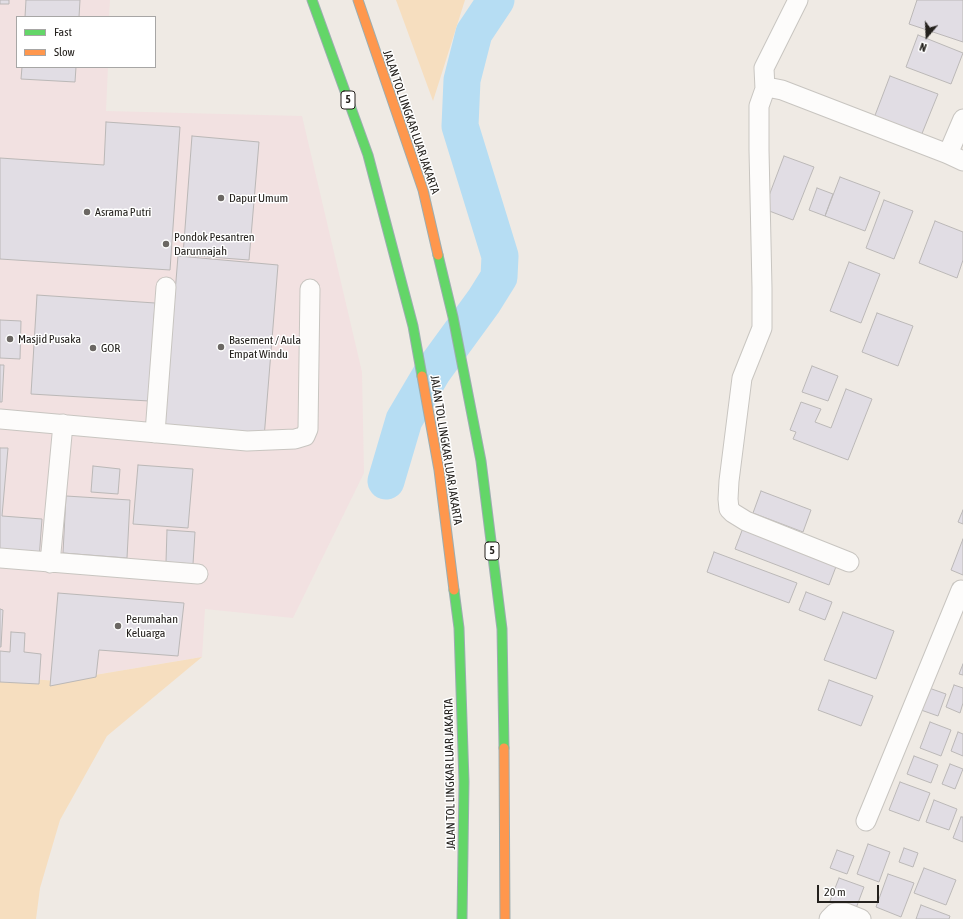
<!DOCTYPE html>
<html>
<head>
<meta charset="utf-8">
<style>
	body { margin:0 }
	#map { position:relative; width:963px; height:919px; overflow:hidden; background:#efeae4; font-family:"Asap Condensed",sans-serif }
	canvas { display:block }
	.legend { position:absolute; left:16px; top:16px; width:140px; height:52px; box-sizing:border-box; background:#fff; border:1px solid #a7a6a5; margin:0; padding:5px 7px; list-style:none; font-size:12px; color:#24211d }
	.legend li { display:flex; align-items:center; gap:8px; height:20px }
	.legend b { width:20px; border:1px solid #a7a6a5 }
	.north { position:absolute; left:907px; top:16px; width:40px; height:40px; -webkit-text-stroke:3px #fff; paint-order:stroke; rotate:199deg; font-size:11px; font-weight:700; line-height:16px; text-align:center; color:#24211d }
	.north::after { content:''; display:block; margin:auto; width:14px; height:18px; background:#24211d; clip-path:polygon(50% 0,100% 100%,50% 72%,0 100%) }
	.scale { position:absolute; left:817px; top:885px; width:62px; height:18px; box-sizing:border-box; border:2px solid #24211d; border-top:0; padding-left:5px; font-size:12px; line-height:14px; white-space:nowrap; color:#24211d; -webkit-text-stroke:3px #fff; paint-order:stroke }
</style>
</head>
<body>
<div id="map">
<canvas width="963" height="919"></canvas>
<ul class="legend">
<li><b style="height:5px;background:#63d668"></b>Fast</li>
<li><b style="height:5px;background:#ff974d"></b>Slow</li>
</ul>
<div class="north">N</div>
<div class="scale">20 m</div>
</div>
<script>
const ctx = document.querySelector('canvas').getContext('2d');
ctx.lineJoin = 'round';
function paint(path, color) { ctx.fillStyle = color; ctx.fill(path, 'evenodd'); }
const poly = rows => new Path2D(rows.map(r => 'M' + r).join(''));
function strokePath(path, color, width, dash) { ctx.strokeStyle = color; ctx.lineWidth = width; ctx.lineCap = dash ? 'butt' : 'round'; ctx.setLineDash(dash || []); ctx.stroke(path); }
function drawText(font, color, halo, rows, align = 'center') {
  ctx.font = font + ' "Asap Condensed",sans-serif'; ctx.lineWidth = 3; ctx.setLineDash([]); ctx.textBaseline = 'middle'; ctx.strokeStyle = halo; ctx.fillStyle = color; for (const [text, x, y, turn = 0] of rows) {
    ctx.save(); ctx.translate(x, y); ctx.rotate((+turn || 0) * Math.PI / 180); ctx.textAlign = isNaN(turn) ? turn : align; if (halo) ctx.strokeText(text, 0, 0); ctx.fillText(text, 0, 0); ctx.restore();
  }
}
const education = poly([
	[0,0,110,0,109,17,17,17,17,67,108,67,106,111,302,116,362,372,364,473,293,618,205,609,202,657,59,681,0,677]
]);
const green = poly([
	[396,0,465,0,433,101],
	[202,657,107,736,60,820,40,888,36,919,0,919,0,677,59,681]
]);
const river = poly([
	[386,481,404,420,433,371,484,301,499,277,500,256,460,126,462,80,474,33,496,0]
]);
const building = poly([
	[0,0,9,0,9,4,0,4,0,0],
	[26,0,80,0,79,17,25,17,26,0],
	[917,0,963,0,963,42,909,24,917,0],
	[918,35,963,53,951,84,906,67,918,35],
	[22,67,76,67,75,82,21,79,22,67],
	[890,76,938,94,921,136,874,118,890,76],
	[106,122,180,127,170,270,0,259,0,158,104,165,106,122],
	[192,136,259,142,249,260,183,255,192,136],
	[784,156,814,167,793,220,764,209,784,156],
	[840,177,880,192,865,231,825,216,840,177],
	[817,188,833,194,825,216,809,210,817,188],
	[884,200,913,211,894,259,866,248,884,200],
	[935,221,963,232,963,260,957,278,919,263,935,221],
	[178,256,278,265,264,438,164,429,178,256],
	[849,262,880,274,861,323,830,311,849,262],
	[37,295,155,303,149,401,31,394,37,295],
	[877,313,913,326,898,366,862,352,877,313],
	[0,320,21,321,20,359,0,358,0,320],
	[0,365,4,365,2,402,0,402,0,365],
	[812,366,838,376,828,401,802,392,812,366],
	[846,389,872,399,848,460,793,439,796,432,790,430,801,402,821,409,815,422,831,428,846,389],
	[0,448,8,448,2,516,42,519,39,559,0,556,0,448],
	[138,465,193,469,188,528,133,524,138,465],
	[93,466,120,469,118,494,91,492,93,466],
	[761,491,811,510,803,532,753,513,761,491],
	[66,496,130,500,127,558,63,553,66,496],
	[963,510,963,524,958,522,963,510],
	[743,528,837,564,829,585,735,549,743,528],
	[167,530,195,532,193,564,166,562,167,530],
	[963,539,963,575,951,570,963,539],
	[714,552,797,583,789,603,707,572,714,552],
	[806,592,832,602,825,620,799,610,806,592],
	[58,593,184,603,178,656,99,650,96,677,50,686,58,593],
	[0,609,3,610,1,647,0,647,0,609],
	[843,612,894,631,876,679,824,660,843,612],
	[11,632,25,633,24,652,41,654,39,684,0,682,0,651,10,652,11,632],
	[963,664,963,675,959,674,963,664],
	[829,680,873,696,861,726,818,710,829,680],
	[954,685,963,688,963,703,960,713,946,707,954,685],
	[929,688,946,694,938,716,921,710,929,688],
	[930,722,951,730,941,756,920,748,930,722],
	[958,732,963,734,963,756,951,751,958,732],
	[914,756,938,765,931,783,907,774,914,756],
	[950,764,963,769,955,789,942,784,950,764],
	[900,782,930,793,919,821,889,810,900,782],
	[934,800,957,809,949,830,926,822,934,800],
	[961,817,963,817,963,842,953,838,961,817],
	[868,844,890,852,879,882,857,874,868,844],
	[904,848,918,853,913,867,899,862,904,848],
	[837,850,854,856,847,874,830,868,837,850],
	[924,868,956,880,946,905,914,893,924,868],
	[888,874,914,883,901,917,876,907,888,874],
	[839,878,864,887,855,911,830,901,839,878],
	[921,905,950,916,949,919,916,919,921,905]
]);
const street = poly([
	[798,0,764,68,765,89,759,106,759,150,762,288,762,328,742,378,729,481,728,499,729,509,733,513,746,521,849,562],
	[765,89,772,88,782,90,948,154,963,161],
	[948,154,963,119],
	[0,419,247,441,295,439,305,436,308,429,310,289],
	[155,433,166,287],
	[0,558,198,574],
	[50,563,63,424],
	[866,821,961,590,963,591],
	[829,919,835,913,846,913,861,919]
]);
const fast = poly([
	[312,0,368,155,413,326,422,376],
	[438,255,453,317,481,461,502,629,504,748],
	[454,590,459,628,464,782,462,919]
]);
const slow = poly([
	[358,0,423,190,438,255],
	[422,376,439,470,454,590],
	[504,748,505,919]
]);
const markers = [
	[221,198,4,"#6b6763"],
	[87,212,4,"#6b6763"],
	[166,244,4,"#6b6763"],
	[10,339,4,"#6b6763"],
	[221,347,4,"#6b6763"],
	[93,348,4,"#6b6763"],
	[118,626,4,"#6b6763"]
];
const shields = [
	[348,100,14],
	[492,551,14]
];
const shieldNames = [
	["5",348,100],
	["5",492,551]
];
const streetNames = [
	["JALAN TOL LINGKAR LUAR JAKARTA",411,122,71],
	["JALAN TOL LINGKAR LUAR JAKARTA",446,450,81],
	["JALAN TOL LINGKAR LUAR JAKARTA",450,774,-91]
];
const poiNames = [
	["Dapur Umum",229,198],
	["Asrama Putri",95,212],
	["Pondok Pesantren",174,237],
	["Darunnajah",174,251],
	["Masjid Pusaka",18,339],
	["Basement / Aula",229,340],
	["Empat Windu",229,354],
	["GOR",101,348],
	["Perumahan",126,619],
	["Keluarga",126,633]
];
paint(education, '#f2e1e1');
paint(green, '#f6debf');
strokePath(river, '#b6ddf3', 37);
paint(building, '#e1dde4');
strokePath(building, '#bbb8b7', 1);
strokePath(street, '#c8c5c0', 21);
strokePath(fast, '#9cadb0', 11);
strokePath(slow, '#9cadb0', 11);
strokePath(street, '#fdfcfb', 19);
strokePath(fast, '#63d668', 9);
strokePath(slow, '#ff974d', 9);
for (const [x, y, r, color] of markers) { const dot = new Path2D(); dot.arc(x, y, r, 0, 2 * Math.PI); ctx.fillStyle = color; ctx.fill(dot); strokePath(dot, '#fff', 1.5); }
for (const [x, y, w] of shields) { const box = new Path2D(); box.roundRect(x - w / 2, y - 9, w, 18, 3); ctx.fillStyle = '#fff'; ctx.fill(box); strokePath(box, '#24211d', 1); }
drawText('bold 11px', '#24211d', null, shieldNames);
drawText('12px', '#24211d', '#fff', streetNames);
drawText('12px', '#24211d', '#fff', poiNames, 'left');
</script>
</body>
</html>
